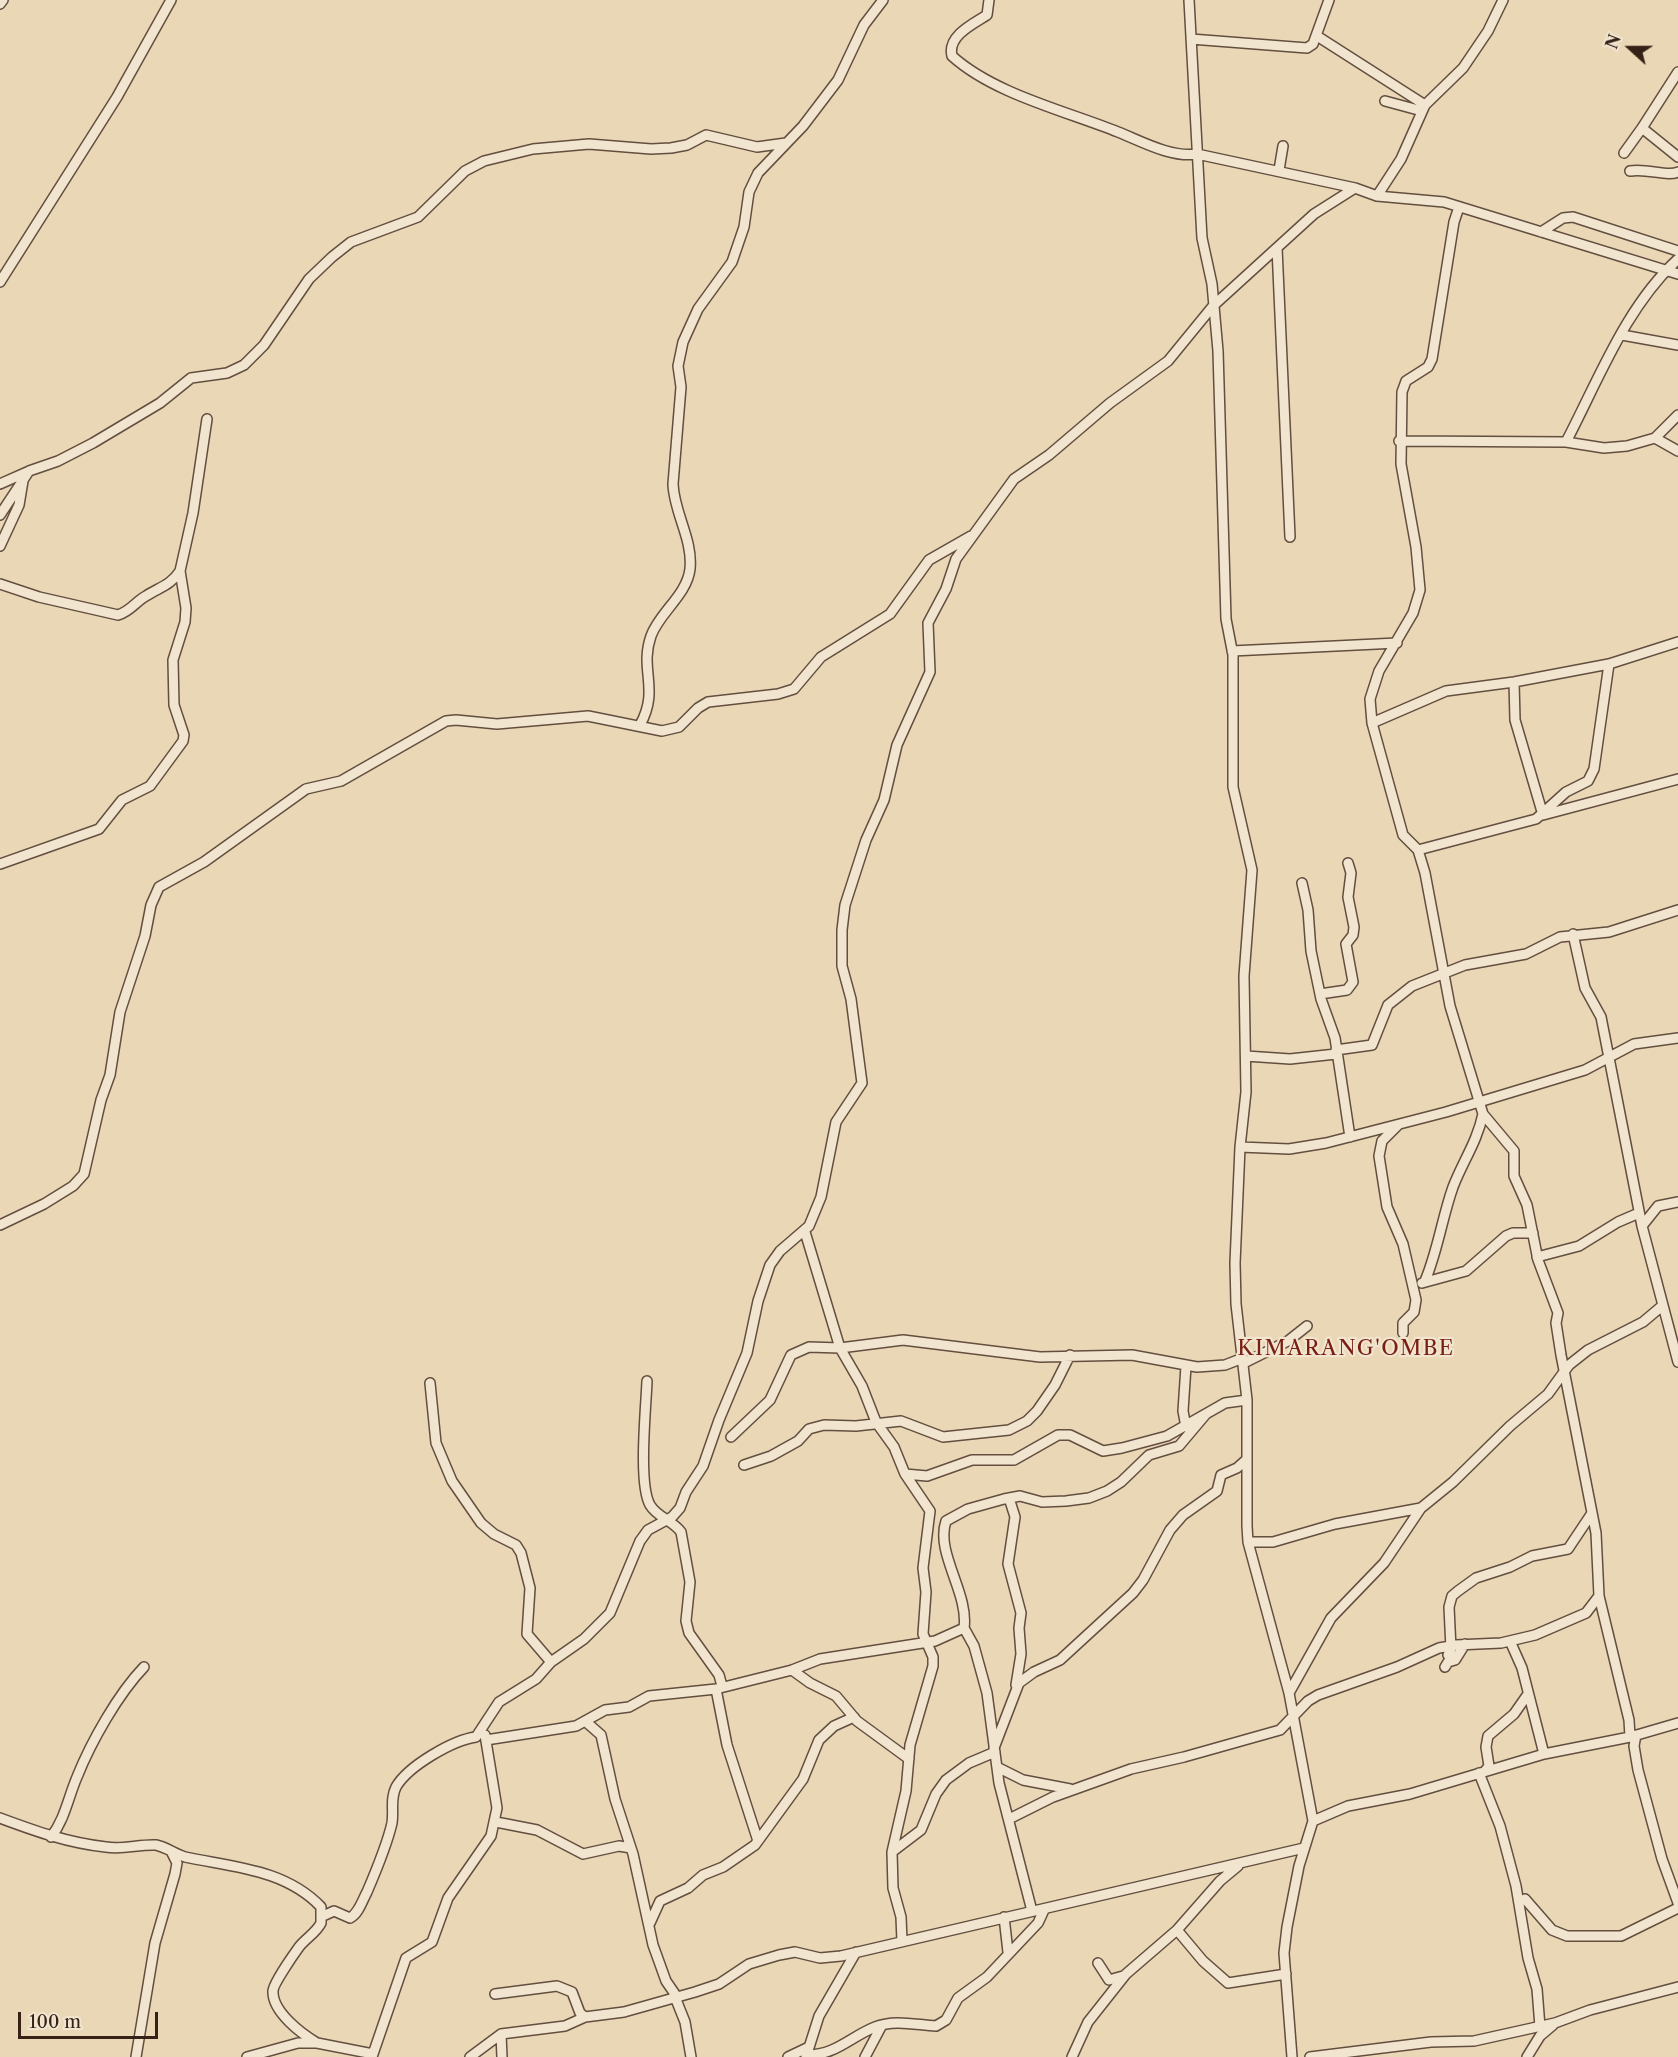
<!DOCTYPE html>
<html>
<head>
<meta charset="utf-8">
<style>
  body { margin:0 }
  #map { position:relative; width:1678px; height:2057px; overflow:hidden; background:#e9d7b6; font-family:"Libre Caslon Text",serif }
  canvas { display:block }
  .north { position:absolute; left:1600px; top:18px; width:60px; height:60px; -webkit-text-stroke:4px #f1e5d0; paint-order:stroke; rotate:291deg; font-size:16px; font-weight:700; line-height:24px; text-align:center; color:#362117 }
  .north::after { content:''; display:block; margin:auto; width:21px; height:27px; background:#362117; clip-path:polygon(50% 0,100% 100%,50% 72%,0 100%) }
  .scale { position:absolute; left:18px; top:2012px; width:140px; height:27px; box-sizing:border-box; border:3px solid #362117; border-top:0; padding-left:8px; font-size:18px; line-height:21px; white-space:nowrap; color:#362117; -webkit-text-stroke:4px #f1e5d0; paint-order:stroke }
</style>
</head>
<body>
<div id="map">
<canvas width="1678" height="2057"></canvas>
<div class="north">N</div>
<div class="scale">100 m</div>
</div>
<script>
const ctx = document.querySelector('canvas').getContext('2d');
ctx.lineJoin = 'round';
function strokePath(path, color, width, dash) { ctx.strokeStyle = color; ctx.lineWidth = width; ctx.lineCap = dash ? 'butt' : 'round'; ctx.setLineDash(dash || []); ctx.stroke(path); }
function drawText(font, color, halo, rows, align = 'center') {
  ctx.font = font + ' "Libre Caslon Text",serif'; ctx.lineWidth = 4.5; ctx.setLineDash([]); ctx.textBaseline = 'middle'; ctx.strokeStyle = halo; ctx.fillStyle = color; for (const [text, x, y, turn = 0] of rows) {
    ctx.save(); ctx.translate(x, y); ctx.rotate((+turn || 0) * Math.PI / 180); ctx.textAlign = isNaN(turn) ? turn : align; if (halo) ctx.strokeText(text, 0, 0); ctx.fillText(text, 0, 0); ctx.restore();
  }
}
const minor = new Path2D(`
  M989,0L987,15C973,24 947,36 952,56C994,94 1066,111 1118,132C1141,141 1171,158 1197,154
  M1189,0L1202,238L1212,284L1218,351L1226,619L1233,655V787L1252,870L1244,976L1246,1092L1240,1147L1235,1263L1236,1304L1247,1400V1526L1248,1542L1289,1693L1313,1821L1299,1866L1287,1927L1284,1953L1292,2057
  M0,4L3,0
  M1317,36L1425,105
  M1191,39L1307,48L1313,44L1329,0
  M1678,72L1642,128L1678,157
  M1385,101L1422,111
  M1624,153L1642,128
  M1197,154L1355,188L1377,196L1444,202L1678,274
  M1279,170L1283,146
  M1630,171C1647,168 1668,177 1678,172
  M1377,196L1401,159L1425,105L1463,68L1488,31L1503,0
  M1459,207L1454,222L1432,359L1428,367L1406,381L1402,392L1401,464L1416,547L1420,590L1413,613L1379,671L1370,699L1372,723L1403,835L1418,850L1425,873L1450,1006L1483,1114L1514,1151V1176L1527,1205L1538,1260L1558,1313L1556,1323L1561,1355L1596,1533L1599,1596L1629,1720L1630,1737
  M1541,232L1563,218L1573,217L1678,251
  M1277,248L1290,537
  M0,282L117,97L171,0
  M1622,335L1678,345
  M1655,438L1678,451
  M1399,441L1566,442L1604,448L1627,446L1655,438L1678,415
  M1566,442C1598,381 1626,306 1678,259
  M0,484L27,472
  M0,515L29,471L58,461L93,443L160,403L191,378L227,373L244,365L264,345L309,279L332,257L351,242L418,217L465,171L484,161L533,149L589,144L651,149L671,148L687,145L706,135L757,147L786,143
  M0,546L19,505L23,481
  M0,584L39,597L118,615C131,611 135,602 146,596C160,587 171,585 180,571
  M1232,651L1397,643
  M1514,682L1515,720L1543,815L1678,779
  M1372,723L1446,691L1514,682L1609,664L1678,642
  M640,725C660,689 639,670 651,636C659,613 687,595 690,569C693,539 674,513 673,484L681,387L678,366L683,342L698,309L732,262L744,227L749,192L758,173L803,126L838,80L864,25L883,0
  M1418,850L1536,819L1566,792L1588,781L1594,769L1609,664
  M0,864L99,829L122,800L150,786L183,741L184,735L174,705L173,660L185,622L186,608L180,571L193,513L207,419
  M1302,883L1308,910L1311,951L1321,999L1335,1038L1350,1137
  M1573,934L1585,988L1601,1017L1642,1226L1678,1362
  M1320,994L1347,990L1353,982L1346,944L1353,935L1354,927L1348,897L1351,873L1348,863
  M1336,1050L1372,1045L1388,1005L1412,986L1465,965L1526,954L1560,937L1609,932L1678,910
  M1246,1056L1290,1059L1336,1054
  M1398,1125L1382,1141L1379,1156L1387,1207L1403,1244L1416,1300L1414,1312L1403,1323V1333
  M1240,1147L1289,1149L1326,1143L1446,1112L1585,1070L1634,1044L1678,1038
  M0,1225L44,1204L73,1186L84,1174L101,1100L110,1075L120,1012L145,936L151,905L159,887L204,862L306,789L341,781L446,721L456,720L497,724L588,716L662,731L679,727L698,708L708,702L778,694L794,689L821,657L890,614L929,560L971,536
  M1642,1226L1658,1206L1678,1202
  M805,1232L840,1348L862,1386L876,1422L894,1447L905,1474L930,1511L923,1568L926,1592L923,1634L933,1657V1666L910,1745L906,1791L892,1852L893,1888L901,1917L902,1941
  M1537,1257L1579,1246L1618,1222L1639,1213
  M1425,1281C1438,1250 1442,1218 1453,1187C1463,1161 1477,1142 1483,1114
  M1422,1283L1466,1271L1506,1236L1513,1233H1533
  M1244,1363L1288,1341L1307,1326
  M1186,1366L1183,1411L1186,1427
  M647,1381C646,1408 638,1484 650,1505C657,1517 673,1521 681,1532L690,1582L686,1621L689,1633L719,1675L722,1686
  M430,1383L436,1443L452,1481L481,1523L494,1534L516,1545L521,1553L530,1588L527,1634L551,1662
  M731,1437L770,1400L791,1355L809,1347L840,1348L903,1340L1040,1357L1132,1355L1197,1367L1225,1365L1243,1358
  M744,1465L771,1456L798,1441L809,1429L824,1425L856,1426L901,1421L943,1437L1009,1430L1027,1421L1037,1411L1055,1385L1070,1355
  M905,1474L927,1476L972,1460H1014L1058,1435H1070L1103,1451L1122,1448L1167,1436L1225,1403L1247,1400
  M1009,1498L1015,1517L1008,1564L1021,1613L1019,1628L1021,1654L1016,1685
  M1248,1542H1273L1335,1524L1421,1508
  M964,1628L974,1646L987,1693L999,1783L1032,1911
  M1510,1641L1522,1668L1544,1754
  M1448,1655L1451,1649L1449,1607L1452,1596L1458,1591L1476,1578L1510,1567L1532,1556L1568,1549L1592,1513
  M1445,1667L1448,1662L1455,1660L1465,1644
  M792,1670L810,1683L836,1696L857,1721L909,1759
  M716,1689L727,1745L758,1841
  M1289,1693L1331,1618L1384,1563L1421,1508L1453,1482L1510,1426L1548,1394L1569,1365L1588,1350L1643,1322L1662,1306
  M585,1721L601,1735L615,1799L633,1854L653,1945L666,1981L677,1997
  M1636,1735L1634,1746L1638,1770L1662,1859L1678,1903
  M486,1740L576,1726L605,1710L629,1707L649,1696L716,1689L792,1670L820,1659L935,1641L964,1628C969,1593 935,1553 946,1521L968,1509L1004,1499L1020,1496L1042,1502L1066,1501L1089,1498L1107,1491L1121,1482L1149,1455L1179,1446L1206,1414
  M994,1748L1019,1683L1034,1672L1060,1660L1133,1593L1143,1580L1170,1530L1183,1515L1217,1491L1221,1475L1237,1468L1246,1460
  M997,1767L1023,1780L1070,1789
  M1485,1771L1489,1766L1486,1747L1488,1736L1514,1714L1528,1694
  M1479,1773L1500,1826L1516,1886L1528,1958L1537,1989L1540,2027
  M0,1818C35,1831 68,1843 106,1847C123,1850 139,1844 156,1845C166,1847 175,1854 185,1857C232,1867 285,1869 321,1907V1923C316,1933 306,1938 299,1947C294,1954 273,1984 273,1991C272,2012 302,2034 317,2043
  M1009,1819L1053,1797L1131,1769L1184,1757L1280,1730L1308,1701L1318,1695L1397,1667L1439,1648L1456,1645L1501,1643L1535,1635L1586,1613L1599,1596
  M1313,1821L1348,1806L1410,1794L1544,1754L1630,1737L1678,1723
  M496,1822L537,1830L583,1854L619,1846L631,1848
  M51,1837C65,1819 68,1798 77,1777C91,1742 118,1694 144,1667
  M892,1852L921,1830L936,1794L946,1780L969,1763L995,1752
  M1525,1899L1552,1930L1567,1936H1621L1678,1908
  M323,1916L334,1911L350,1918C359,1913 362,1901 367,1892C376,1871 387,1845 392,1823C394,1810 390,1799 396,1787C408,1766 453,1740 476,1737L499,1702L536,1679L551,1662L584,1639L610,1613L640,1541L648,1530L672,1517L680,1508L686,1492L703,1466L719,1420L747,1353L758,1301L770,1265L780,1251L809,1226L821,1197L836,1122L862,1083L851,999L842,966V930L845,905L866,840L884,800L897,745L930,672L928,623L946,589L956,559L1014,479L1049,455L1110,403L1168,361L1213,306L1314,214L1355,188
  M1004,1917L1008,1952
  M650,1923L660,1901L688,1888L703,1875L723,1867L755,1845L803,1779L819,1740L834,1726L854,1717
  M1177,1930L1203,1961L1228,1983L1286,1974
  M1098,1963L1109,1980L1123,1976
  M495,1994L557,1986L572,1992L580,2013L585,2017L624,2012L695,1992L719,1984L749,1964L779,1955L795,1952L820,1958L841,1956L1304,1848
  M675,1997L685,2022L691,2057
  M501,2034L502,2057
  M807,2055C836,2055 850,2037 875,2027C895,2019 916,2025 936,2026L946,2020L958,1998L987,1977L1038,1923L1044,1910
  M136,2057L155,1943L175,1874L177,1863L171,1851
  M247,2057L298,2043H317L373,2054
  M372,2057L406,1958L432,1942L448,1898L491,1836L497,1808L485,1735
  M470,2057L501,2034L565,2026L585,2017
  M788,2057L809,2047
  M806,2057L819,2016L856,1952
  M865,2057L882,2025
  M1072,2057L1088,2022L1126,1974L1177,1930L1220,1881L1238,1866
  M1310,2057L1431,2042L1474,2041L1555,2023L1590,2010L1678,1987
  M1527,2057L1540,2036L1553,2025`);
strokePath(minor, '#634e3f', 12);
strokePath(minor, '#f1e5d0', 9);
ctx.letterSpacing = '1.5px';
drawText('21px', '#7a1f14', '#f1e5d0', [
  ["KIMARANG'OMBE",1346,1349]
]);
ctx.letterSpacing = '0px';
</script>
</body>
</html>
